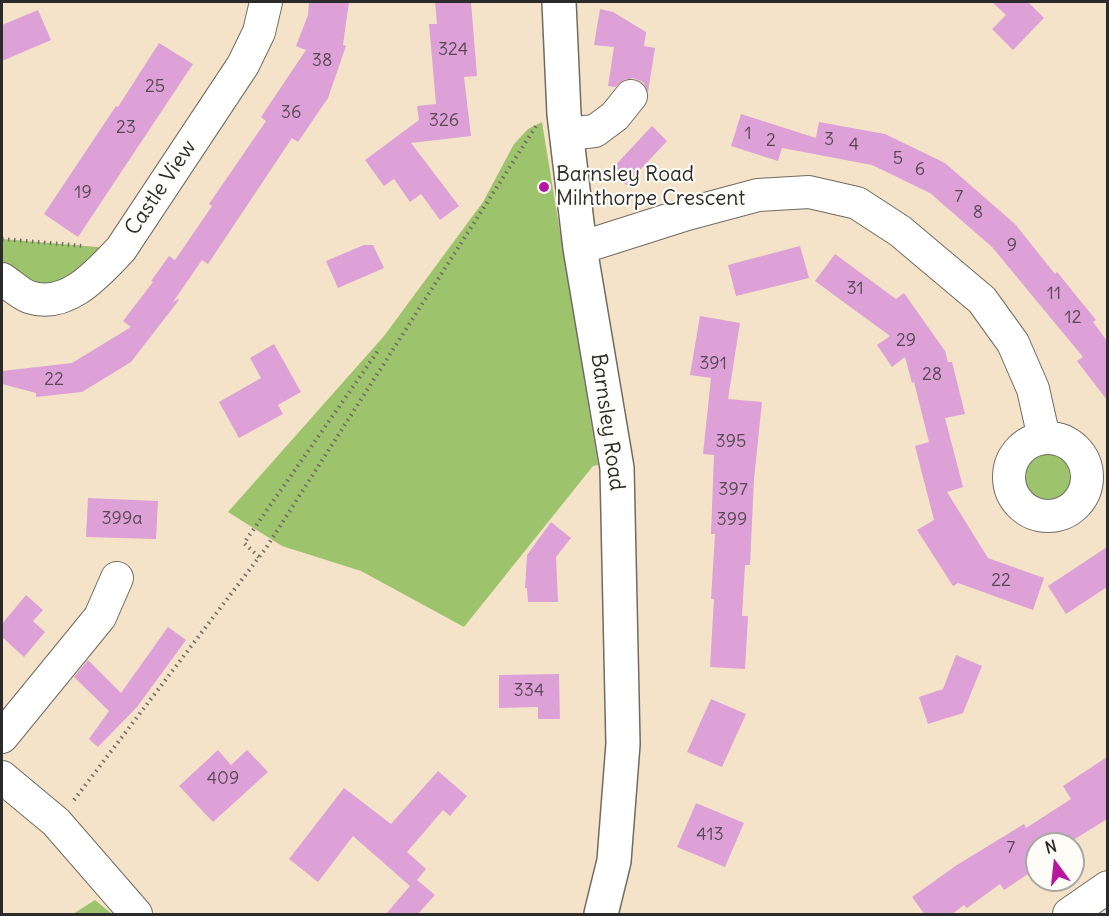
<!DOCTYPE html>
<html>
<head>
<meta charset="utf-8">
<style>
  body { margin:0 }
  #map { position:relative; width:1109px; height:916px; overflow:hidden; background:#f4e3c9; font-family:Delius,sans-serif }
  canvas { display:block }
  .frame { position:absolute; inset:0; border:3px solid #2b2b2b; pointer-events:none }
  .north { position:absolute; left:1025px; top:832px; width:60px; height:60px; box-sizing:border-box; background:#fdfcf7; border:2px solid #a9a8a5; border-radius:50%; rotate:345deg; font-size:16px; font-weight:700; line-height:24px; text-align:center; color:#2b2b2b }
  .north::after { content:''; display:block; margin:auto; width:21px; height:27px; background:#b5179e; clip-path:polygon(50% 0,100% 100%,50% 72%,0 100%) }
</style>
</head>
<body>
<div id="map">
<canvas width="1109" height="916"></canvas>
<div class="frame"></div>
<div class="north">N</div>
</div>
<script>
const ctx = document.querySelector('canvas').getContext('2d');
ctx.lineJoin = 'round';
function fill(path, color) { ctx.fillStyle = color; ctx.fill(path, 'evenodd'); }
function strokePath(path, color, width, dash) { ctx.strokeStyle = color; ctx.lineWidth = width; ctx.lineCap = dash ? 'butt' : 'round'; ctx.setLineDash(dash || []); ctx.stroke(path); }
function drawText(font, color, halo, rows, align = 'center') {
  ctx.font = font + ' Delius,sans-serif'; ctx.lineWidth = 4.5; ctx.setLineDash([]); ctx.textBaseline = 'middle'; ctx.strokeStyle = halo; ctx.fillStyle = color; for (const [text, x, y, turn = 0] of rows) {
    ctx.save(); ctx.translate(x, y); ctx.rotate((+turn || 0) * Math.PI / 180); ctx.textAlign = isNaN(turn) ? turn : align; if (halo) ctx.strokeText(text, 0, 0); ctx.fillText(text, 0, 0); ctx.restore();
  }
}
fill(new Path2D(`
  M542,122L598,465L593,466L464,627L361,571L282,546L228,512L384,336L483,202L514,144L528,129Z
  M2,239L121,249L78,289L2,279Z
  M1009 477a39 39 0 1 1 78 0a39 39 0 1 1-78 0Z
  M95,900L112,914H73Z`), '#9ec36d');
fill(new Path2D(`
  M309,2H349L343,45L346,46L328,98L298,142L292,138L208,264L202,260L173,302L178,299L179,300L131,362L82,392L36,397V393L2,384V371L72,363L131,327L123,321L153,282L151,281L169,256L175,260L212,206L209,204L266,121L261,117L306,50L296,46L308,15Z
  M435,2H471L477,76L464,77L471,136L411,143L459,206L440,220L421,194L410,202L394,179L384,186L365,160L419,120L417,106L436,104L429,24H437Z
  M992,2H1028L1044,18L1013,50L992,29L1006,15Z
  M600,9L613,12L646,32L644,46L655,48L648,92L643,82L633,78L624,80L615,87L608,86L614,47L594,45Z
  M38,10L51,40L2,61V25Z
  M159,43L193,64L78,237L44,214L116,106L118,107Z
  M741,114L816,138L819,122L885,134L945,163L1015,224L1055,274L1057,272L1096,320L1093,322L1107,341V400L1077,361L1083,357L992,247L930,193L872,165L782,148L778,161L731,146Z
  M652,126L667,141L626,185L610,171Z
  M364,245H373L384,268L338,288L326,261Z
  M800,246L809,278L736,296L728,265Z
  M835,254L896,299L904,293L945,351L948,362H952L965,414L945,418L963,487L947,492L988,558L1044,578L1033,610L958,583L953,586L917,530L934,520L915,446L929,442L914,382L912,383L905,357L892,367L877,345L890,336L815,281Z
  M700,316L740,323L728,399L762,402L754,479L750,565H745L742,616H748L745,669L710,667L714,599H711L715,534H711L714,455L703,454L711,378L690,375Z
  M274,344L301,392L278,405L283,414L239,438L219,402L261,378L250,358Z
  M88,498L158,501L156,539L86,537Z
  M551,522L571,538L556,557L558,602H528L527,588H525L527,555Z
  M1107,547V587L1066,614L1048,586Z
  M26,595L43,610L33,621L45,632L24,657L2,637V624Z
  M168,627L186,640L137,707L98,747L89,739L109,711L74,677L88,660L121,693Z
  M956,655L982,666L963,713L928,724L919,697L943,689Z
  M559,674L560,719H538V707L499,708V675Z
  M711,699L746,714L722,767L687,752Z
  M218,750L231,765L247,750L268,772L213,822L179,786Z
  M1107,757V819L1067,844H1037V868L1004,890L1000,884L967,908L964,905L951,915H925L912,897L957,865L1024,824L1026,828L1071,799L1063,786Z
  M438,771L467,796L450,816L443,810L407,852L426,869L417,880L435,895L417,915H385L410,886L353,836L318,882L289,859L344,788L391,824Z
  M696,803L744,823L725,867L677,847Z`), '#dda1d7');
const minor = new Path2D(`
  M567,134L595,131L615,116L631,96
  M580,248L687,214L758,195L809,192L857,203L900,231L982,300L1013,343L1033,389L1044,438
  M2,279C10,284 20,294 29,297C67,310 98,273 121,249L243,65L259,32L266,2
  M1009 477a39 39 0 1 1 78 0a39 39 0 1 1-78 0Z
  M2,737L100,617L117,578
  M2,777L56,822L136,914
  M1069,914L1108,887`);
const major = new Path2D(`
  M559,2L564,114L580,248L617,468L623,744L614,861L601,914`);
strokePath(minor, '#716b62', 34);
strokePath(major, '#716b62', 36);
strokePath(new Path2D(`
  M2,239L84,246
  M259,557L244,543L380,348
  M74,800L266,548L536,126`), '#716b62', 4, [1.5, 4.5]);
strokePath(minor, '#fff', 32);
strokePath(major, '#fff', 33);
for (const [x, y, r, color] of [
  [544,187,6,"#b5179e"]
]) { const dot = new Path2D(); dot.arc(x, y, r, 0, 2 * Math.PI); ctx.fillStyle = color; ctx.fill(dot); strokePath(dot, '#fdfcf7', 2); }
drawText('18px', '#584856', null, [
  ["324",453,50],
  ["38",322,61],
  ["25",155,87],
  ["36",291,113],
  ["326",444,121],
  ["23",126,128],
  ["1",748,134],
  ["3",829,140],
  ["2",771,141],
  ["4",854,145],
  ["5",898,159],
  ["6",920,170],
  ["19",83,193],
  ["7",959,197],
  ["8",978,213],
  ["9",1012,246],
  ["31",855,289],
  ["11",1054,294],
  ["12",1073,318],
  ["29",906,341],
  ["391",713,364],
  ["28",932,375],
  ["22",54,380],
  ["395",731,442],
  ["397",733,490],
  ["399a",122,519],
  ["399",732,520],
  ["22",1001,581],
  ["334",529,691],
  ["409",223,779],
  ["413",710,835],
  ["7",1011,848]
]);
drawText('21px', '#2b2b2b', '#fdfcf7', [
  ["Barnsley Road",556,175],
  ["Milnthorpe Crescent",556,199]
], 'left');
drawText('21px', '#2b2b2b', '#fdfcf7', [
  ["Castle View",161,188,-56],
  ["Barnsley Road",607,422,82]
]);
</script>
</body>
</html>
